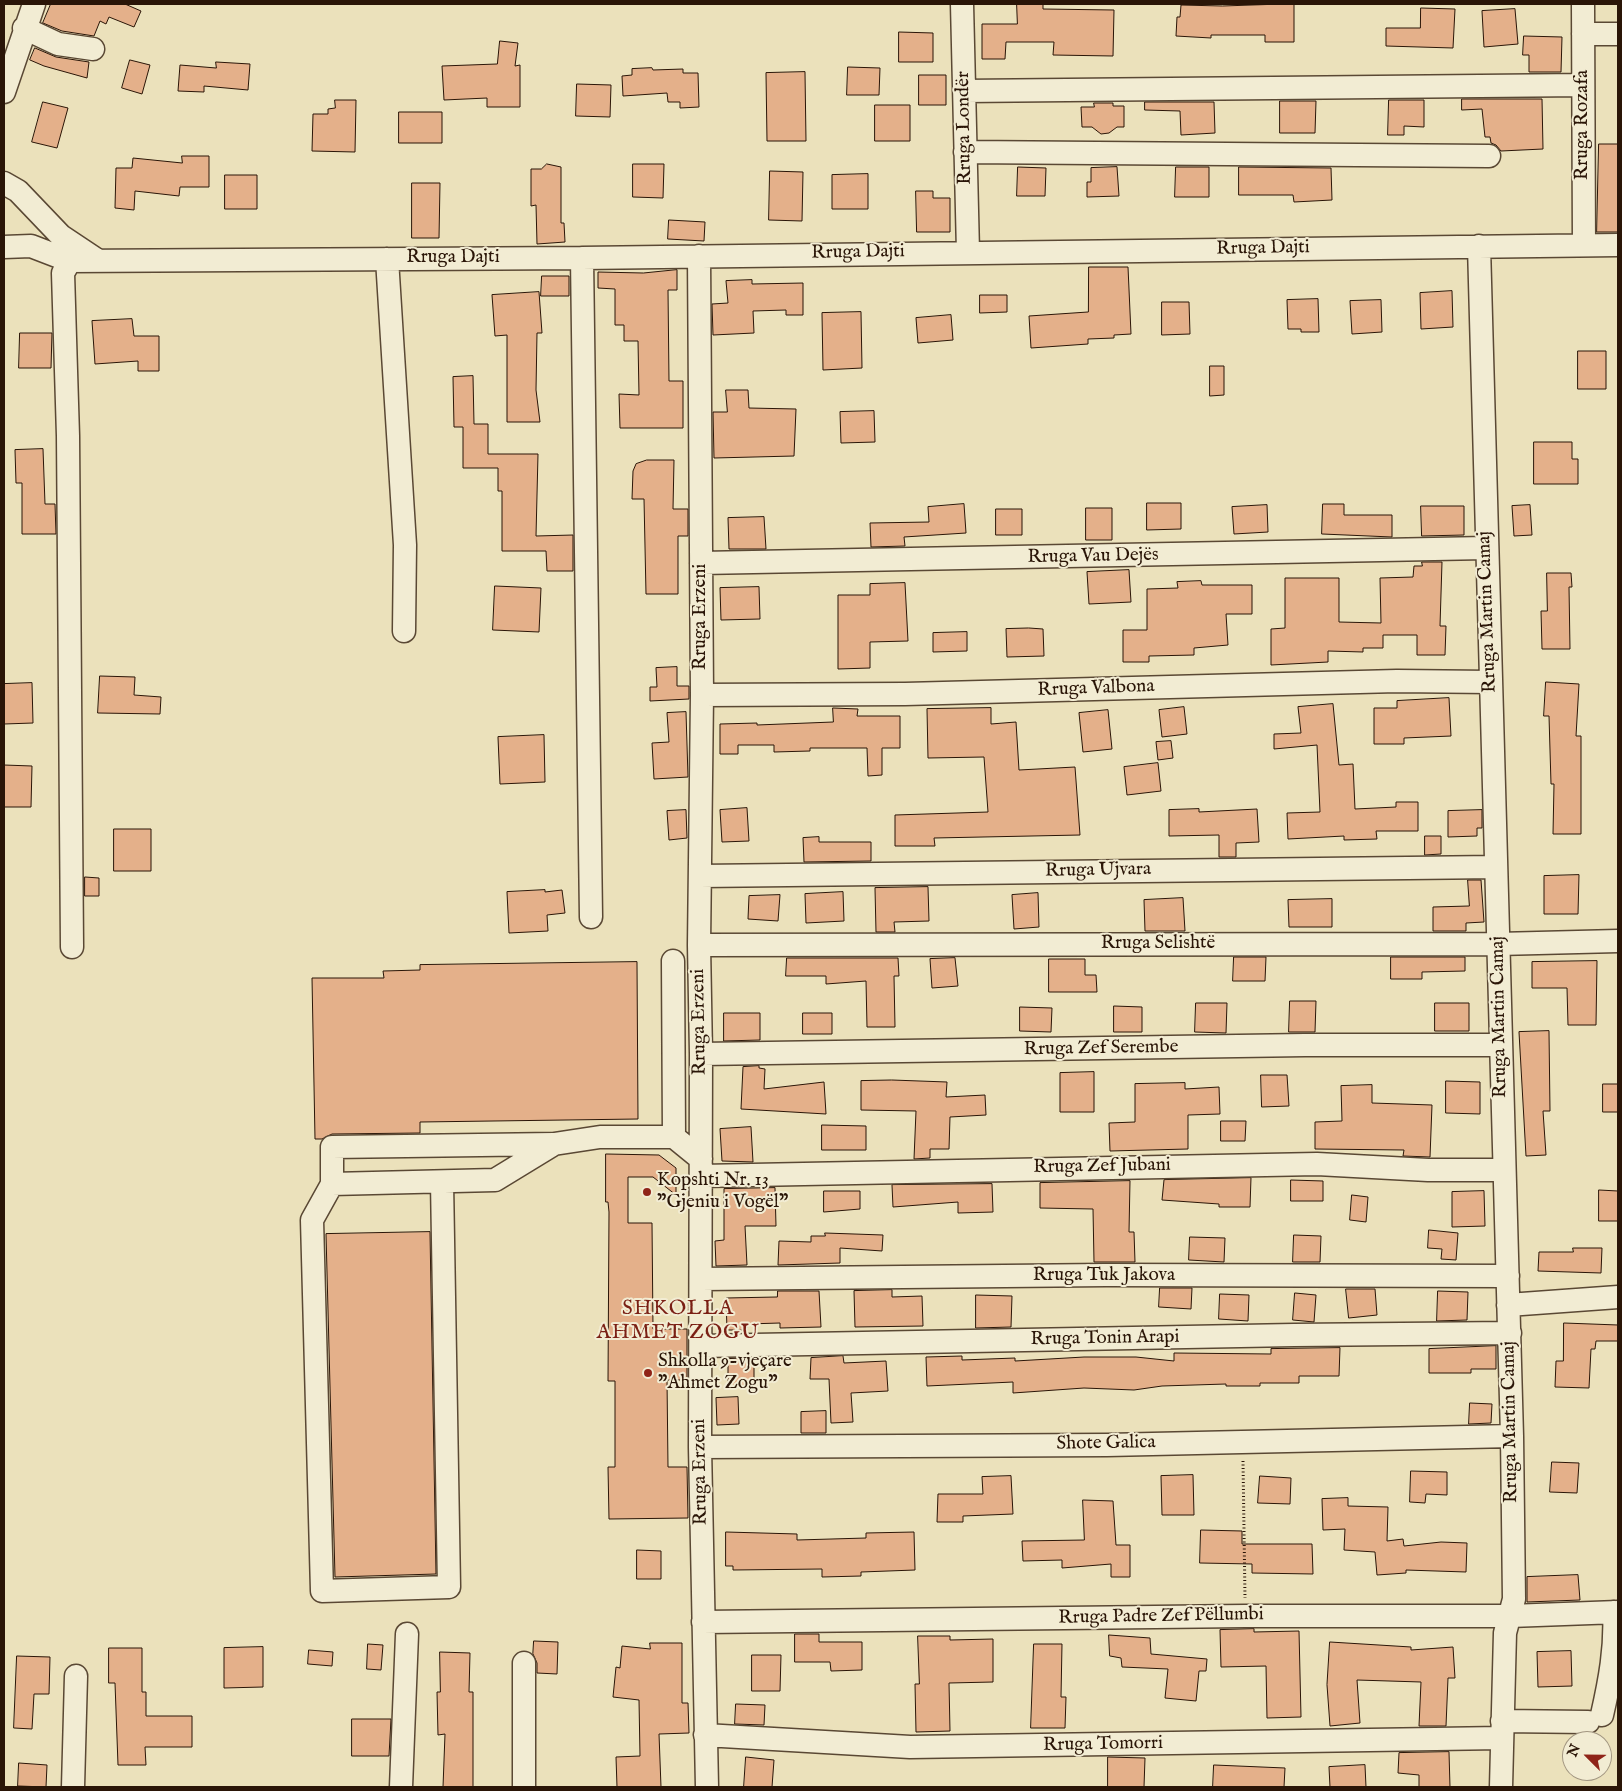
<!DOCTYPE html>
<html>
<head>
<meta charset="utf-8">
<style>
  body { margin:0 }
  #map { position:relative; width:1622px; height:1791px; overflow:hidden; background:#ebe1bb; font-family:"IM FELL English",serif }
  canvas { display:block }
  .frame { position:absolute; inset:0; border:5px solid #2a1507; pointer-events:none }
  .north { position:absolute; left:1562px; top:1731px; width:50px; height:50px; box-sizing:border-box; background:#f2ecd3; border:1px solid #a29681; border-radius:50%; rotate:293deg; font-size:14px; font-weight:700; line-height:20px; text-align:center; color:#2a1507 }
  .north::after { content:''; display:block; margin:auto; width:18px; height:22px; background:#8f2418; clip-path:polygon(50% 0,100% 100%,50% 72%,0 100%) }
</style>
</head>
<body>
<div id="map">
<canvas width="1622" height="1791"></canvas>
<div class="frame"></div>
<div class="north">N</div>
</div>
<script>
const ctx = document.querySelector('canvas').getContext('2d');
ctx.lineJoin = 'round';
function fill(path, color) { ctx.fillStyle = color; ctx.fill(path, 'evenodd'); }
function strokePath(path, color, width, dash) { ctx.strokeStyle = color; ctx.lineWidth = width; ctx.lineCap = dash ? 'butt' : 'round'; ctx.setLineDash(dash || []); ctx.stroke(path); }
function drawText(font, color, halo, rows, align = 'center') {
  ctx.font = font + ' "IM FELL English",serif'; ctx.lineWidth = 4; ctx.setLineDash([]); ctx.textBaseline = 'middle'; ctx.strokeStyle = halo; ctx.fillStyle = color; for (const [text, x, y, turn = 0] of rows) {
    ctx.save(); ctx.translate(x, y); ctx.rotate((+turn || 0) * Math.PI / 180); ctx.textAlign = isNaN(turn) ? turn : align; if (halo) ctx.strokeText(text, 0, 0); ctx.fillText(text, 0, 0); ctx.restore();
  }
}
const building = new Path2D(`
  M51,4H125L141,11L134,27L109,17L106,24L100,21L94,36L62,31L43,23Z
  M1017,4H1043V9L1114,10L1113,56L1053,55L1054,42H1006L1005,59H982V24H1017Z
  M1294,4V42H1265V35H1211V38L1176,36L1177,17H1180L1181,5L1222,6Z
  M1421,8L1455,9L1453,48L1386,46V28H1420Z
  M1515,9L1518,44L1484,47L1482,11Z
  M899,32L933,33V62H899Z
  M1524,36L1562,37L1561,72H1529V55H1523Z
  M500,41L518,43L515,66L520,65V107H487V98L444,100L442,66L497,64Z
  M35,48L56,57L89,62L87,78L44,66L30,60Z
  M130,60L150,65L142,94L122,88Z
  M216,62L250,64L248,90L204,86V92L178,91L180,65L216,68Z
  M848,67L880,68L879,95H847Z
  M652,68L653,70L683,69V73H698L699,107L680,108V102H668L667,93L623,96L622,76L632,75V69Z
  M805,72L806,141H767L766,73Z
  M919,75H946V105H919Z
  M577,84L611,85L610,117L576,116Z
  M1462,99H1542L1543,149L1501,151L1496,145L1491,143L1490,137H1485L1482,109L1462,110Z
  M335,100H356L355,152L312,151L313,114H328V109L335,108Z
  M1389,100H1424V127L1404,126V135H1388Z
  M1280,101H1316L1315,133H1280Z
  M43,102L68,108L57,148L32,142Z
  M1145,102H1214L1215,133L1181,135L1180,111L1145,110Z
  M1094,103H1113V106H1124V127H1117L1109,133L1101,134L1092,127H1082L1081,107H1094Z
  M875,105H910V141H875Z
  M399,112H442V143H399Z
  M1599,144H1618V232H1597Z
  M182,156H209V187H180L179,196L135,191L134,210L115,208L116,168H132L133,158L182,163Z
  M547,164L561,167V223H564L565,242L537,244L536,205L531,206V169H541Z
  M633,164H664L663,198L633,197Z
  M1018,167L1046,168L1045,196H1017Z
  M1117,167L1119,196L1087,197V182H1091V168Z
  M1176,167H1209V197H1175Z
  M1239,167L1331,168L1332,200L1294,202L1293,195H1239Z
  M770,171L803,172L802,221L769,220Z
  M868,174V209H832V175Z
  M225,175H257V209H225Z
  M412,183H440L439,238H412Z
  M916,191H933V198H950V232H917Z
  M669,220L705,222L704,241L668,239Z
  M1089,267H1128L1131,334L1114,335V338L1088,339V344L1031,348L1029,316L1088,312Z
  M677,270V290H668L669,381H683V428H620L619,394L639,395L638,341H624V325H615V289L598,288V272L643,273Z
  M542,276H569V296H541Z
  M752,280V284L803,283V315H786V310L753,311L754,333L713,335L712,304L728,303L726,281Z
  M1452,291L1453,327L1421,329L1420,293Z
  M539,292L542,333H537L536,390L540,422H507V335L495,336L492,295Z
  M980,295H1007V312L980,313Z
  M1318,299L1319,332H1301V329H1288L1287,300Z
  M1381,300L1382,332L1352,334L1350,301Z
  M1162,302H1189L1190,334L1162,335Z
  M861,312L862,368L823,370L822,313Z
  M951,315L953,340L918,343L916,318Z
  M132,319L134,336H159V371H138V361L95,364L92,321Z
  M20,333H52L51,368H19Z
  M1578,351H1606V389H1578Z
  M1210,366H1224V395L1210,396Z
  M473,376L474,424H488V454H538L536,536L573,535V571H547L546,551H502V491H498V468H463V427H454L453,377Z
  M726,390H748L749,408L796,409L794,456L714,458L713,412H727Z
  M874,411L875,442L841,443L840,412Z
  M1534,442H1572V459H1578V484H1534Z
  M43,449L45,504H55L56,534H22V483H16L15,450Z
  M647,460H674L673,509H688V536H678V594H646L644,499H632L633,471L636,464Z
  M1147,503H1181V529L1147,530Z
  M964,504L966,533L904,537L905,546L871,547L870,523L929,522L928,507Z
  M1323,504H1344V515H1392V537L1322,534Z
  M1267,505L1268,532L1234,534L1232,507Z
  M1530,505L1532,535L1514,536L1512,506Z
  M1421,506H1464V535L1422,536Z
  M1086,508H1112V540H1086Z
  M996,509H1022V535H996Z
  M764,517L766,549H729L728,518Z
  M1422,562H1442L1440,626H1446L1445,655H1417V635H1383V648H1363V652L1328,651V662L1271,665V629L1285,628V578H1339V622L1381,623L1380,578L1413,577L1414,566H1422Z
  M1129,570L1131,602L1089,604L1087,572Z
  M1547,573H1571L1572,587H1569L1570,649H1542L1541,611H1547Z
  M1201,581L1202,585H1252V614H1226L1228,645L1194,648V655L1149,656V662H1123V630H1147V589L1178,588L1177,582Z
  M905,583L908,641L870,642V668L838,669V595H870V584Z
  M495,586L541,588L539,632L493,630Z
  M759,587L760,619L721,620L720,588Z
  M1029,628L1043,629L1044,656L1007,657L1006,629Z
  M967,632V651L933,652V633Z
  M677,667V686H689V699L650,701V687H657L656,668Z
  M100,676L135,677L134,695L161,697L160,714L98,713Z
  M1546,682L1579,684L1576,736H1581V834H1553L1554,784H1551L1549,716H1544Z
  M32,683L33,723L4,724V684Z
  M1449,698L1451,736L1404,738V744H1374V708H1397V701Z
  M1333,704L1339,765L1353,764L1355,809L1396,807V802H1418V831H1376L1377,839L1344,840V836L1288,839L1287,813L1320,812L1317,745L1274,749V734L1301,733L1298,707Z
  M1184,707L1187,734L1162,737L1159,710Z
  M833,708L858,709L857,716H900V748H882V775L868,776L867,748H810V751L774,752V745H738V754H720V724L757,723V725L833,722Z
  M991,708V724L1016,722L1019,770L1075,767L1080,835L934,838L935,846H895V815L988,812L984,757L928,758L927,709Z
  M1108,710L1112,749L1083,752L1079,713Z
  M686,712L688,777L654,779L652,743L669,742L667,713Z
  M544,735L545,782L500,784L498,737Z
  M1171,741L1173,758L1158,760L1156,742Z
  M1158,763L1161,791L1127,795L1124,767Z
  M4,765L32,766L31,807H4Z
  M747,808L749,841L722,842L720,810Z
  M1199,809V812L1257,809L1259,842L1236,843V857H1219V835L1169,836V810Z
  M686,810L687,838L669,840L667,811Z
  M1482,810V828H1477V836L1448,837V811Z
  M114,829H151V871H114Z
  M1425,836H1441V854L1425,855Z
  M819,837V842H871V861L804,862L803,838Z
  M1579,875L1578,914H1544V876Z
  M85,877L99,878V896H85Z
  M1468,880H1481L1484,922L1466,923V931H1433V907L1469,906Z
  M928,887L929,921L894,922L895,932H876L875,888Z
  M545,890V892L562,890L565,913L547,915L548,931L509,933L507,892Z
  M843,892L844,921L806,923L805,894Z
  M1038,893L1039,927L1014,929L1012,895Z
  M780,895L778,921L748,919L749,896Z
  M1183,898L1185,931H1145L1144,900Z
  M1332,899V927H1289L1288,900Z
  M1234,957H1266L1265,981H1233Z
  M1391,957H1465V971L1422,972V979H1391Z
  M787,958H898L899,976H894L895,1027H867L866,981L826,984V976H786Z
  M955,958L958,986L932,988L930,959Z
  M1049,959H1085V975H1096L1097,992H1049Z
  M1597,961L1596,1025H1568L1567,988H1532V962Z
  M637,962L638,1119L420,1122V1133L332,1134L322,1139H315L312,978H384L383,971L420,970V965Z
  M1290,1001H1316L1315,1032H1289Z
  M1196,1003H1227L1226,1033L1195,1032Z
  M1435,1003H1469V1031H1435Z
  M1114,1006L1142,1007V1032H1114Z
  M1020,1007L1052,1008L1051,1032L1020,1031Z
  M724,1013H760V1040L724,1041Z
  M803,1013H832V1034H803Z
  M1549,1031L1550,1111H1543L1546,1155L1526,1156L1519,1032Z
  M759,1066V1068L765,1069L764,1089L824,1082L826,1114L741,1109L743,1067Z
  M1094,1072V1112H1060V1073Z
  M1261,1075H1287L1289,1106L1262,1107Z
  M892,1080L947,1082L946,1097L985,1095L986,1115L950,1117L949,1149H930V1158L914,1159L916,1111L861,1110V1081Z
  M1446,1081L1480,1082V1114L1446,1113Z
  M1185,1083V1089L1219,1087L1220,1114L1188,1115V1149L1110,1151L1109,1123L1135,1122V1084Z
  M1603,1084H1618V1112H1603Z
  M1372,1085V1103L1432,1105L1430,1157L1403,1156L1404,1150L1315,1149V1122L1342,1121L1341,1086Z
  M1221,1121H1246L1245,1141H1221Z
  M822,1125L866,1126V1150H822Z
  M751,1127L753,1162L722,1161L720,1129Z
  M606,1154L659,1155L676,1168V1195L653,1177H628V1223H652L653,1329H687V1380H667L668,1467H687L688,1518L609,1519L608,1467H615V1381H608L609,1212L608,1202H606Z
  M1251,1178L1250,1207H1219V1204L1162,1200L1164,1180Z
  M1291,1180L1323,1181V1201H1291Z
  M1130,1181L1129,1232H1134L1135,1262H1094L1093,1209L1040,1208V1183Z
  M992,1184L993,1212L958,1213V1202L893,1207L892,1185Z
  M775,1188L776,1226H745L747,1265L716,1266L715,1241L724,1240V1189Z
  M1599,1190L1618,1191V1221H1599Z
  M824,1191H860V1209L824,1212Z
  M1484,1191L1485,1226L1452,1227V1192Z
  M1352,1195L1368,1197L1366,1222L1350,1220Z
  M1429,1230L1458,1233L1456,1260L1441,1259L1442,1249L1428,1248Z
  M430,1232L436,1574L335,1577L326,1234Z
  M825,1233L883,1235L882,1251L840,1248V1263L778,1265L779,1241L811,1242V1236H825Z
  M1294,1235L1321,1236L1320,1262H1293Z
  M1190,1237L1225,1238L1224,1262L1189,1260Z
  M1573,1248H1602L1601,1273L1538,1271L1539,1252H1573Z
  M1160,1288H1192L1191,1309L1159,1307Z
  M1346,1289H1375L1377,1315L1349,1318Z
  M892,1290V1297L922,1296L923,1326L855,1327L854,1291Z
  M778,1291H819L821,1327L780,1328V1323L747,1324V1330H727L726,1298L777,1297Z
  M1438,1291L1468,1292L1467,1320L1437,1321Z
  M1295,1293L1316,1295L1314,1322L1293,1320Z
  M1220,1294L1249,1295L1248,1321L1219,1319Z
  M976,1295L1012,1296L1011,1327L976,1328Z
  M1564,1323L1618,1325V1341H1596L1595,1349H1591L1589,1388L1555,1387L1556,1361H1563Z
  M1496,1346V1369H1471V1373H1429V1349Z
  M1340,1348L1339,1376H1299V1383H1260V1386H1226V1384L1162,1386L1134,1390L1084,1388L1013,1393V1382L927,1386L926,1357L962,1356V1360L1015,1358V1361L1084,1357H1136L1174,1361V1353L1271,1354V1349Z
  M843,1356L844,1363L886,1361L888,1391L851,1393L853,1422L831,1423L829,1379H810L811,1358Z
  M754,1358V1387H728V1359Z
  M738,1397L739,1424L717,1425L716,1398Z
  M1470,1403L1492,1404L1491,1423L1469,1424Z
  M826,1411V1433H801V1412Z
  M1552,1462L1579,1463L1577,1493L1550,1492Z
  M1411,1471L1447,1472V1495L1426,1494L1425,1503L1410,1502Z
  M1193,1475L1194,1515H1162L1161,1476Z
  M1011,1476L1013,1514L963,1516V1522H937L938,1494H983L982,1477Z
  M1260,1476L1291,1478L1290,1504L1258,1503Z
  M1348,1498V1506L1388,1507L1387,1541L1403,1539L1404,1546L1441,1542L1467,1543L1466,1572L1406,1570V1573L1377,1575L1375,1552L1344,1550L1345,1529L1323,1530L1322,1499Z
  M1083,1500L1113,1501L1116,1545H1130V1577H1111V1564L1062,1568V1560L1023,1561L1022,1541L1084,1540Z
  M1201,1530L1242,1531V1544H1312L1313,1574L1252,1573V1564L1200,1563Z
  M726,1532L797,1534V1540L866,1538V1533L914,1532L915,1570L861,1572V1576L822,1577V1569L733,1570V1566H726Z
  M637,1550L661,1551V1579H637Z
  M1578,1575L1580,1600L1527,1602V1577Z
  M1254,1629V1632L1299,1631L1301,1717L1267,1718L1266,1666L1221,1667L1220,1630Z
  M795,1634H819V1642H862V1670L831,1671L830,1662H795Z
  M1109,1635L1150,1638L1151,1654L1207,1659L1206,1671H1199L1196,1701L1165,1698L1168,1669L1122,1667L1121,1658L1110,1656Z
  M918,1636H950V1640L993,1639V1682L949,1683L950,1731L916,1732L915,1684H919Z
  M534,1641L558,1642L557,1674L537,1673V1663L533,1654Z
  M1330,1642L1411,1647V1650L1453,1647L1455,1678H1448L1446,1726H1419L1421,1682L1357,1680L1360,1723L1330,1726L1327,1685Z
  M650,1643H682V1703H688L689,1733L659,1734L661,1787H617L616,1757L640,1756L639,1700L613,1697L616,1667L620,1668L622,1646L650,1649Z
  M368,1644L383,1645L381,1670L367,1669Z
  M1034,1644H1062L1061,1697H1066L1065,1728H1031Z
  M263,1647V1687L224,1688V1648Z
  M109,1648H142V1692H146V1716H192V1747H145L146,1765H118L115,1683H109Z
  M309,1650L333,1652L332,1666L308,1664Z
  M1571,1651L1572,1686L1538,1687L1537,1652Z
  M440,1652L470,1653L469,1692H473V1787H443L445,1734L438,1735L437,1692H440Z
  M752,1655H781L780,1691H752Z
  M17,1656L50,1657L49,1694H34L32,1729L14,1728Z
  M736,1704L765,1705L764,1725L735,1724Z
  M352,1719H391L389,1756H352Z
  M1449,1752L1450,1787H1419V1775L1398,1773L1399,1753Z
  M746,1757L774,1760L772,1787H744Z
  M1108,1757L1145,1758L1144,1787H1108Z
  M19,1763L47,1765L46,1787L18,1786Z
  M1214,1765L1285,1768L1284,1787H1213Z
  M1365,1765L1366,1787H1330L1329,1767Z`);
fill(building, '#e4b08a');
strokePath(building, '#2a1507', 1);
const minor = new Path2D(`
  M962,4L968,252
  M1583,4L1584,245
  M24,28L58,44L93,49
  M1583,34H1618
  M964,91L1583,85
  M4,92L34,4
  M965,152L1489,156
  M4,183L18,191L61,236L97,260
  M1479,246L1512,1436L1514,1599L1505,1633L1501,1787
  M4,247L31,246L70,261L582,258L1618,245
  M699,256L702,695L699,945L701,1054L700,1447L707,1787
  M582,258L591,917
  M387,259L405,545L404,631
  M70,261L63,273L68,436L72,947
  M701,563L1486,548
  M702,695L905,694L1397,681L1491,682
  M700,876L1496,867
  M699,945L1498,944L1618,941
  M673,961L674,1137
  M701,1054L1305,1045H1500
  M554,1144L495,1180L332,1184V1147L554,1144L600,1137H674L701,1159
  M701,1176L1317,1164L1428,1170H1504
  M332,1184L312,1220L322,1591L449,1587L442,1182
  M701,1279L1106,1275L1508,1276
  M1508,1305L1618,1297
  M701,1346L1294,1335L1510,1333
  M700,1447L1107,1445L1512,1436
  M703,1622L1245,1616H1510L1618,1612
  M524,1663V1787
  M1602,1715C1610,1680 1616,1647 1614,1612
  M1502,1721L1588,1722
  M705,1735L910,1747L1501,1738
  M73,1787L76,1676
  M401,1787L407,1634`);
strokePath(minor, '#5a4834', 25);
strokePath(new Path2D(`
  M1243,1461L1245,1598`), '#2a1507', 3, [1, 2.5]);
strokePath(minor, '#f2ecd3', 22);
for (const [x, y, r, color] of [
  [647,1192,5,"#8f2418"],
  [648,1373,5,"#8f2418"]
]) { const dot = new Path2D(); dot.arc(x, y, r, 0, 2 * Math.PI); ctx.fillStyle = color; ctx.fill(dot); strokePath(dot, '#f2ecd3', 2); }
drawText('19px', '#2a1507', '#f2ecd3', [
  ["Rruga Rozafa",1583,125,-90],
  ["Rruga Londër",965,128,-91],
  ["Rruga Dajti",1263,249,-1],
  ["Rruga Dajti",858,253,-1],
  ["Rruga Dajti",453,258],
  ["Rruga Vau Dejës",1093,557,-1],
  ["Rruga Martin Camaj",1488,612,-92],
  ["Rruga Erzeni",701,617,-90],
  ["Rruga Valbona",1096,689,-2],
  ["Rruga Ujvara",1098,871,-1],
  ["Rruga Selishtë",1158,944],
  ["Rruga Martin Camaj",1500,1017,-91],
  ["Rruga Erzeni",700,1022,-91],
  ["Rruga Zef Serembe",1101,1049,-1],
  ["Rruga Zef Jubani",1102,1167,-1],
  ["Rruga Tuk Jakova",1104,1276],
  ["Rruga Tonin Arapi",1105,1339,-1],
  ["Rruga Martin Camaj",1511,1422,-91],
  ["Shote Galica",1106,1444,-1],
  ["Rruga Erzeni",701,1472,-91],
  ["Rruga Padre Zef Pëllumbi",1161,1617,-1],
  ["Rruga Tomorri",1103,1745,-1]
]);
drawText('19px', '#2a1507', '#f2ecd3', [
  ["Kopshti Nr. 13",657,1181],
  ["\"Gjeniu i Vogël\"",657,1203],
  ["Shkolla 9-vjeçare",658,1362],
  ["\"Ahmet Zogu\"",658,1384]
], 'left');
ctx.letterSpacing = '1px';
drawText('21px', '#7a1f14', '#f2ecd3', [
  ["SHKOLLA",678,1310],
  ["AHMET ZOGU",678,1334]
]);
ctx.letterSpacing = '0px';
</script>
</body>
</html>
